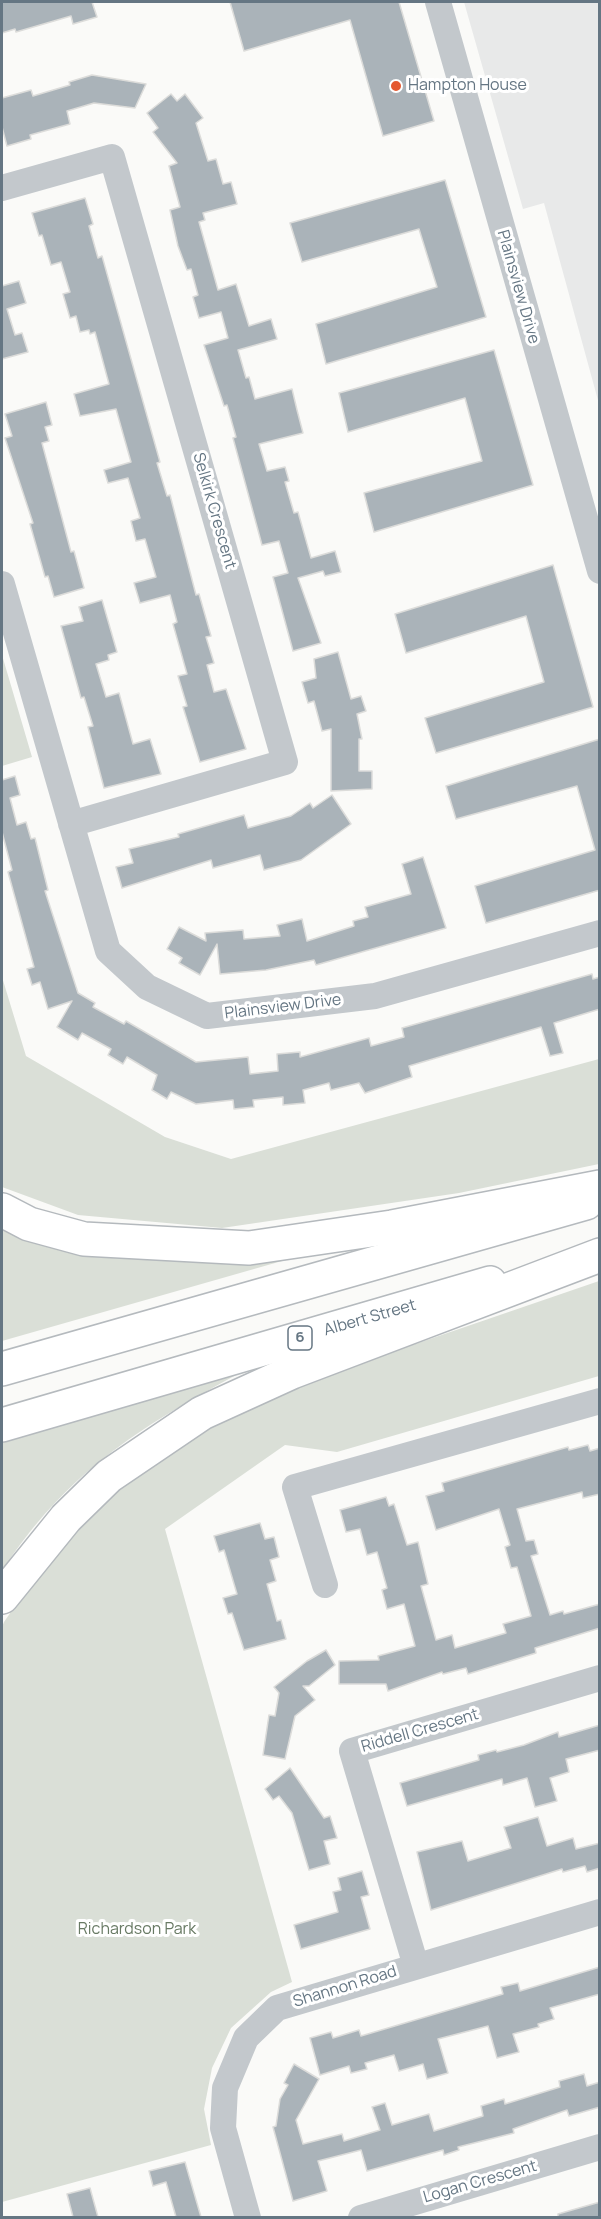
<!DOCTYPE html>
<html>
<head>
<meta charset="utf-8">
<style>
  body { margin:0 }
  #map { position:relative; width:601px; height:2219px; overflow:hidden; background:#fafaf8; font-family:Manrope,sans-serif }
  canvas { display:block }
  .frame { position:absolute; inset:0; border:3px solid #657683; pointer-events:none }
</style>
</head>
<body>
<div id="map">
<canvas width="601" height="2219"></canvas>
<div class="frame"></div>
</div>
<script>
const ctx = document.querySelector('canvas').getContext('2d');
ctx.lineJoin = 'round';
function fill(path, color) { ctx.fillStyle = color; ctx.fill(path, 'evenodd'); }
function strokePath(path, color, width, dash) { ctx.strokeStyle = color; ctx.lineWidth = width; ctx.lineCap = dash ? 'butt' : 'round'; ctx.setLineDash(dash || []); ctx.stroke(path); }
function drawText(font, color, halo, rows, align = 'center') {
  ctx.font = font + ' Manrope,sans-serif'; ctx.lineWidth = 6; ctx.setLineDash([]); ctx.textBaseline = 'middle'; ctx.strokeStyle = halo; ctx.fillStyle = color; for (const [text, x, y, turn = 0] of rows) {
    ctx.save(); ctx.translate(x, y); ctx.rotate((+turn || 0) * Math.PI / 180); ctx.textAlign = isNaN(turn) ? turn : align; if (halo) ctx.strokeText(text, 0, 0); ctx.fillText(text, 0, 0); ctx.restore();
  }
}
fill(new Path2D(`
  M464,2H599V404L544,203L523,209Z`), '#e8e9e9');
fill(new Path2D(`
  M2,655L32,757L2,766Z
  M2,977L26,1056L165,1137L231,1159L599,1059V1164L459,1193L222,1228L78,1215L2,1187Z
  M2,1229L18,1236L310,1253L2,1341Z
  M599,1281V1376L337,1452L285,1445L165,1529L292,1982L271,1992L231,2028L212,2068L204,2109L211,2145L2,2202V1627L4,1622L61,1539L146,1465L255,1399Z
  M238,1374C138,1428 65,1474 2,1571V1441Z`), '#dadfd7');
const building = new Path2D(`
  M2,2H92L97,17L73,24L71,16L16,32L15,29L2,33Z
  M230,2H399L434,121L383,136L350,20L244,51Z
  M92,75L146,84L135,108L94,103L67,111L70,124L30,135L31,139L7,146L2,127V98L31,90L33,96L70,85L69,82Z
  M171,94L177,101L185,94L203,118L196,123L208,161L216,159L223,184L231,182L237,204L203,213L205,220L199,222L218,290L236,284L249,326L271,319L277,339L238,350L246,378L249,377L255,399L292,389L297,410L303,433L259,444L267,471L285,467L289,481L285,482L294,513L298,512L311,558L335,551L341,572L325,576L323,571L298,578L321,643L293,651L273,577L288,573L279,541L262,545L233,438L236,437L227,405L224,406L204,345L228,338L221,312L199,318L193,297L198,295L191,269L187,270L178,246L170,210L180,207L169,166L177,163L153,132L158,128L147,113Z
  M445,180L486,317L326,364L316,324L437,287L419,229L302,262L290,223Z
  M85,198L93,224L89,226L98,258L102,256L160,462L157,463L167,496L170,495L196,595L199,594L211,636L206,637L214,663L207,665L214,692L226,689L246,749L200,762L183,707L187,706L178,676L187,674L173,624L177,622L170,595L140,603L134,583L156,577L145,539L136,541L131,521L140,518L128,478L108,483L104,470L131,462L116,409L80,416L74,394L109,384L95,332L90,334L89,330L80,332L76,316L70,318L63,294L70,292L61,262L51,265L42,235L39,236L32,213Z
  M19,281L26,303L7,309L15,335L22,333L28,352L2,359V286Z
  M494,350L533,485L374,532L364,493L482,461L465,398L348,432L339,393Z
  M46,402L52,425L45,427L49,441L42,443L71,552L74,551L84,588L54,597L48,576L45,577L30,524L33,523L5,438L12,436L5,414Z
  M553,565L593,707L436,753L425,718L544,682L526,616L406,653L395,614Z
  M102,600L117,652L108,655L109,660L96,664L106,697L119,693L133,744L150,739L161,774L104,788L88,727L93,726L84,697L81,698L61,626L83,621L79,607Z
  M338,652L351,699L361,696L366,711L357,714L362,739H359V771H372V789L331,791V729L322,731L314,701L308,703L302,682L316,678L314,659Z
  M600,739V890L486,923L475,886L595,850L577,786L456,819L446,786Z
  M15,776L20,795L10,798L17,825L26,822L31,839L35,838L48,890L45,891L78,993L95,1003L93,1007L124,1024L126,1021L196,1062L248,1057L250,1074L278,1071L277,1054L300,1052V1057L369,1038L371,1046L404,1037L402,1028L592,974L593,979L600,977V1009L554,1023L563,1053L550,1056L541,1027L409,1066L412,1077L365,1093L359,1083L331,1090L329,1083L303,1090L305,1103L283,1105V1097L253,1100L254,1107L234,1109L233,1100L196,1104L171,1092L167,1099L152,1090L157,1075L127,1057L123,1064L108,1055L111,1049L82,1033L78,1040L57,1027L72,1001L48,1009L40,982L32,985L27,969L34,967L8,872L12,870L2,832V780Z
  M332,795L351,824L301,860L264,870L260,855L213,868L211,860L122,888L116,867L133,863L129,849L179,837L178,834L244,815L248,828L291,816L310,803L313,808Z
  M423,857L446,928L316,965L314,960L266,970L220,974L217,944L200,975L179,963L182,958L167,949L179,927L206,941L205,933L243,930L244,939L280,936L277,925L302,919L307,941L354,926L353,921L368,917L365,907L411,894L402,864Z
  M588,1445L590,1451L600,1448V1494L583,1498L582,1492L517,1509L526,1541L534,1540L538,1554L531,1556L550,1615L563,1611L564,1614L600,1604V1628L535,1648L536,1653L468,1674L466,1668L443,1674L442,1672L388,1691L386,1684H339V1661L379,1660L378,1656L415,1646L404,1604L387,1609L382,1590L387,1588L377,1552L367,1555L360,1529L346,1532L340,1510L386,1497L389,1506L394,1504L407,1545L418,1542L428,1584L421,1586L436,1640L452,1635L455,1648L506,1633L503,1624L531,1616L517,1567L511,1568L505,1547L510,1545L499,1509L436,1530L426,1496L444,1491L442,1483L568,1447L569,1450Z
  M260,1523L265,1539L274,1537L279,1557L270,1560L276,1581L267,1584L277,1621L281,1620L286,1639L244,1650L232,1613L228,1614L223,1598L237,1594L224,1550L219,1552L214,1536Z
  M326,1650L335,1665L309,1686H303L315,1700L295,1716L285,1759L263,1755L269,1715L275,1716L279,1693L274,1687L307,1661Z
  M600,1725V1750L566,1759L569,1772L550,1778L557,1801L535,1807L527,1778L503,1785L502,1779L407,1806L400,1783L479,1760L478,1755L496,1750L497,1752L524,1745L558,1732L559,1737Z
  M290,1768L324,1818L330,1816L337,1838L324,1841L330,1864L309,1870L292,1813L279,1796L273,1800L265,1789Z
  M538,1817L547,1846L573,1838L576,1849L600,1843V1868L587,1872L585,1866L563,1872L562,1869L431,1910L417,1852L462,1841L468,1861L511,1848L504,1827Z
  M362,1871L369,1895L361,1897L370,1929L301,1949L294,1925L338,1912L333,1892L341,1890L338,1878Z
  M600,1967V1994L550,2008L554,2019L538,2024L539,2027L513,2034L519,2052L497,2058L488,2026L438,2039L448,2073L427,2079L423,2064L399,2071L394,2055L365,2063L367,2069L351,2073L349,2066L320,2075L310,2038L331,2032L333,2038L359,2030L361,2036L503,1994L501,1987L518,1983L520,1991Z
  M294,2064L319,2079L296,2120L303,2144L342,2134L344,2141L380,2130L372,2107L385,2103L392,2125L429,2114L434,2131L483,2116L481,2106L504,2099L505,2104L560,2087L559,2081L584,2074L587,2086L600,2082V2107L569,2116L567,2110L513,2129L514,2133L458,2147L459,2150L444,2155L443,2150L367,2171L361,2150L318,2161L327,2191L293,2201L273,2127L276,2126L280,2099L288,2085L284,2083Z
  M185,2162L201,2217H176L166,2182L153,2186L149,2171Z
  M90,2188L98,2217H73L67,2194Z
  M600,2202V2217H558V2214Z`);
fill(building, '#aab3b9');
strokePath(building, '#dcdcda', 1.5);
const major = new Path2D(`
  M2,1369L586,1203
  M2,1425L490,1283`);
const highway = new Path2D(`
  M2,1210L29,1224L84,1239L249,1248L392,1227L600,1187
  M2,1597L66,1518L109,1476L202,1413L292,1372L600,1255`);
strokePath(major, '#b5babe', 36);
strokePath(highway, '#b4b9bd', 36);
strokePath(new Path2D(`
  M438,2L600,571
  M2,188L112,157L285,762L71,824
  M2,584L108,951L147,987L207,1016L375,996L600,933
  M325,1585L295,1487L600,1401
  M416,1966L352,1751L600,1678
  M248,2218L223,2128L225,2088L246,2038L277,2008L600,1912
  M361,2218L600,2147`), '#c3c8cc', 26);
strokePath(major, '#fff', 33);
strokePath(highway, '#fff', 33);
for (const [x, y, r, color] of [
  [396,86,6,"#e4572e"]
]) { const dot = new Path2D(); dot.arc(x, y, r, 0, 2 * Math.PI); ctx.fillStyle = color; ctx.fill(dot); strokePath(dot, '#fff', 2); }
for (const [x, y, w] of [
  [300,1338,24]
]) { const box = new Path2D(); box.roundRect(x - w / 2, y - 12, w, 24, 4.5); ctx.fillStyle = '#fff'; ctx.fill(box); strokePath(box, '#657683', 1.5); }
drawText('bold 15px', '#657683', null, [
  ["6",300,1338]
]);
drawText('16px', '#657683', '#fff', [
  ["Hampton House",408,86]
], 'left');
drawText('16px', '#657683', '#fff', [
  ["Plainsview Drive",518,287,74],
  ["Selkirk Crescent",214,511,74],
  ["Plainsview Drive",283,1007,-7],
  ["Albert Street",370,1318,-16],
  ["Riddell Crescent",420,1731,-16],
  ["Shannon Road",345,1987,-17],
  ["Logan Crescent",480,2182,-16]
]);
drawText('16px', '#687a64', '#fff', [
  ["Richardson Park",137,1930]
]);
</script>
</body>
</html>
